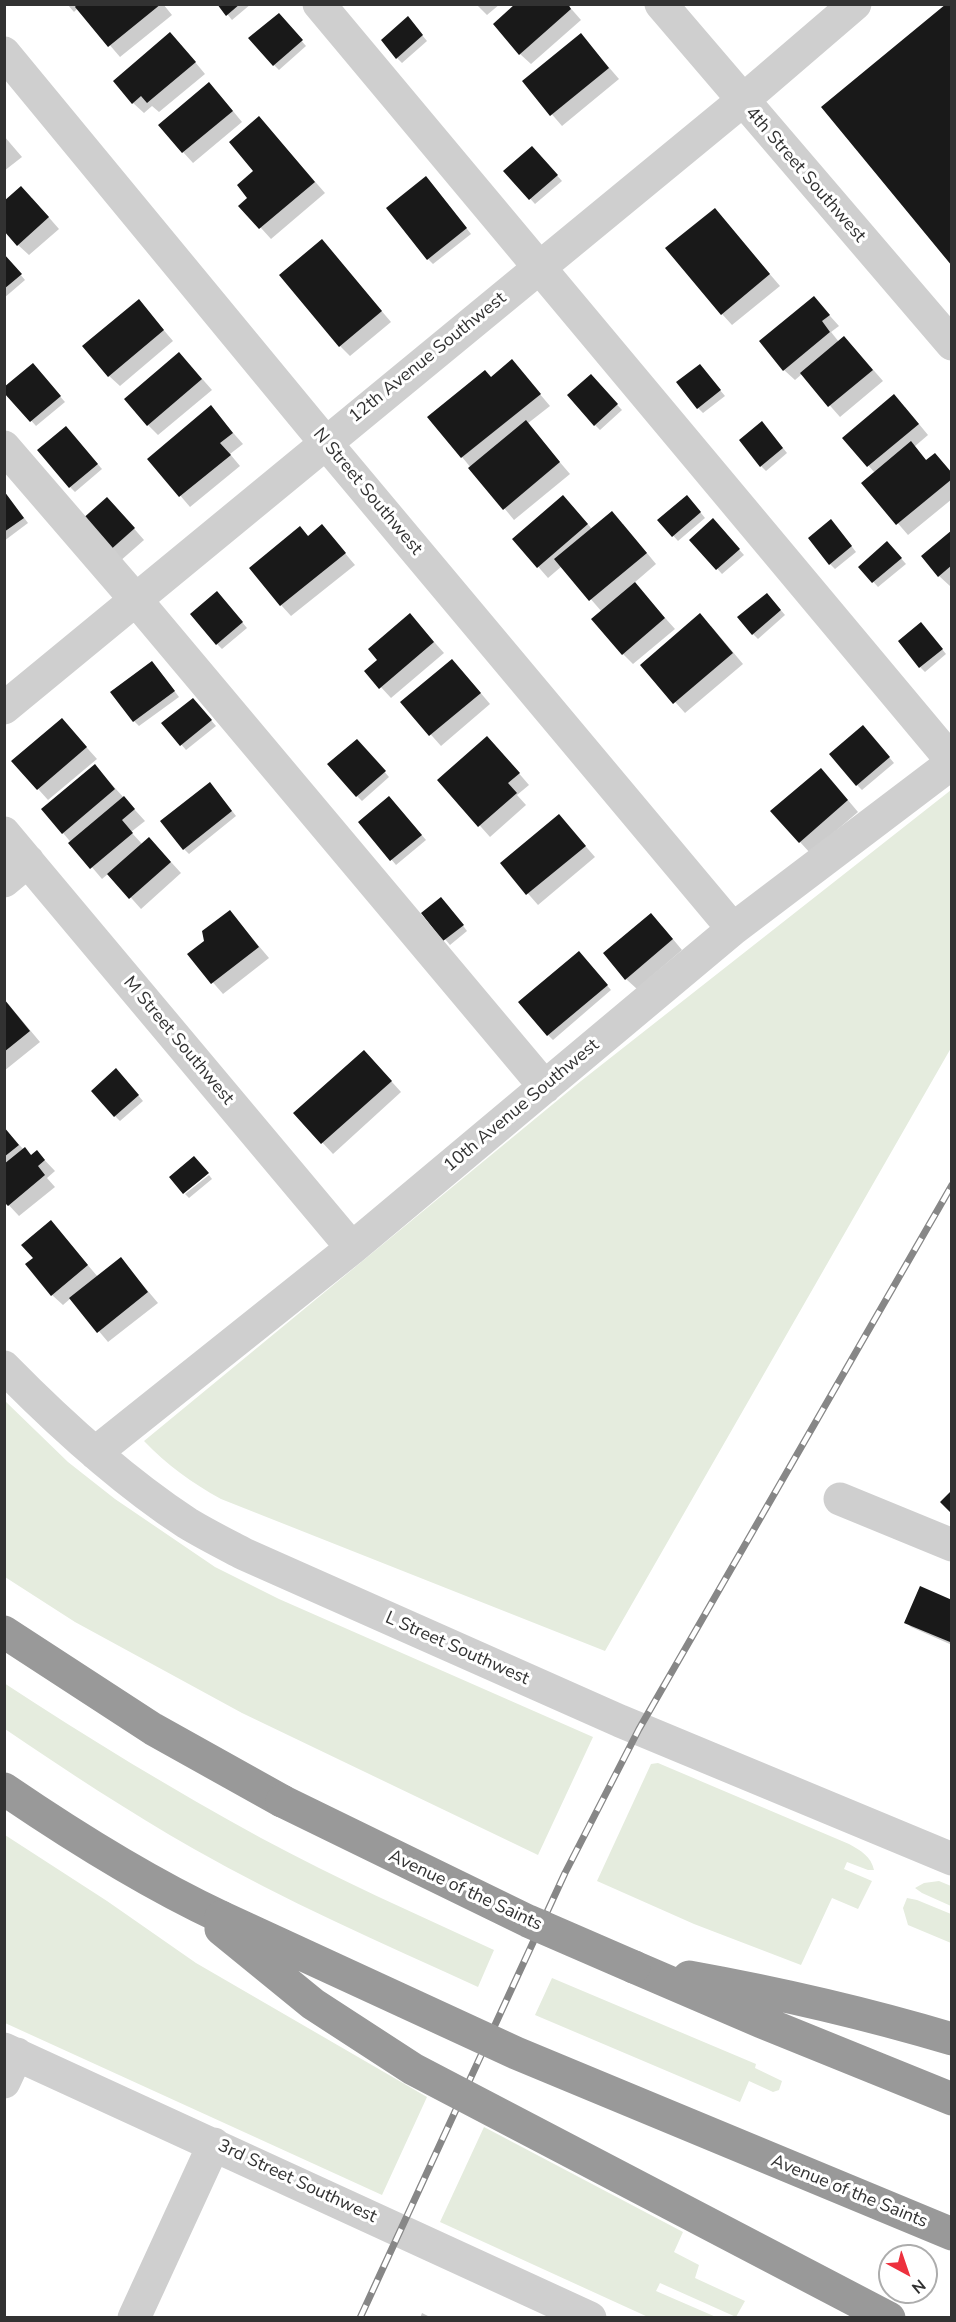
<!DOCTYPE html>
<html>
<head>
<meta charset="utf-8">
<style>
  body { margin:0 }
  #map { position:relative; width:956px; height:2322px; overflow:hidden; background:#fff; font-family:"Nunito Sans",sans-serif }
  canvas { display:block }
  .frame { position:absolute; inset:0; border:6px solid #323232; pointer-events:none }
  .north { position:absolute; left:878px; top:2244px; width:60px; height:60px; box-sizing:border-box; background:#fff; border:2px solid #adadad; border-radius:50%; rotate:140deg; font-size:16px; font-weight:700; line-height:24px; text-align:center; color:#323232 }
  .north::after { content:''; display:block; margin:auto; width:21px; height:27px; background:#ed313e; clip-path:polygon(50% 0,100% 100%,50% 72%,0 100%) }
</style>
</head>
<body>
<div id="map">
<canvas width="956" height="2322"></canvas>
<div class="frame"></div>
<div class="north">N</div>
</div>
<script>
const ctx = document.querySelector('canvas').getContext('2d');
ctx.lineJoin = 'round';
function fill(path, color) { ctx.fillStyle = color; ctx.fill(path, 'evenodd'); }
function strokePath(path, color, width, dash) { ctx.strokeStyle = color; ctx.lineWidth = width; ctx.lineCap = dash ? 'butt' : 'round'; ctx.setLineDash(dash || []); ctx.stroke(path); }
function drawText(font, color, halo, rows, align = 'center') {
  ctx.font = font + ' "Nunito Sans",sans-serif'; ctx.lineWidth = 6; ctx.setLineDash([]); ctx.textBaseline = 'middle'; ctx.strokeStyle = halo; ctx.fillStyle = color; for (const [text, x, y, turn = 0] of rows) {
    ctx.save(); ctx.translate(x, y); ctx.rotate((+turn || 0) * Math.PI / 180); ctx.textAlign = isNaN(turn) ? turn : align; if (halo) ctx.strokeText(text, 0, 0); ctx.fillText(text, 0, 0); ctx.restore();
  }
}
fill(new Path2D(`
  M951,790V1048L605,1651L221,1499C192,1483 167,1465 144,1441L581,1081Z
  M4,1400L68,1462L115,1499L215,1567L279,1599L593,1737L538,1855L242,1713L75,1622L5,1577Z
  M4,1683C88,1738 173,1790 261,1838C337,1879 416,1914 494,1950L478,1987C382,1943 285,1901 194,1849C129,1812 67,1771 5,1729Z
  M658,1763L849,1844C861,1851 871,1856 874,1870H868L847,1862L844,1869L872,1881L858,1909L832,1898L801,1965L694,1924L597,1881L651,1764Z
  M5,1835L107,1901L196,1963L427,2097L382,2195L5,2023Z
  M939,1881L951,1886V1906L922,1893L915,1888L924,1883Z
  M907,1898L917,1900L951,1914V1943L908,1925L903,1908Z
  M552,1978L756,2064L755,2068L782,2081L779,2090L773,2092L749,2081L740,2102L535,2015Z
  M484,2127L683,2232L674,2252L699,2265L695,2278L745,2301L736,2317L660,2283L656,2291L716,2317H648L440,2222Z`), '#e5ecde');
fill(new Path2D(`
  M67,4H163L172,15L120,57L78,8L74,12Z
  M219,4H251L232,20Z
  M476,4H500L487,15Z
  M567,4L581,20L531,64L520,54Z
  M283,20L306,46L279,70L274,65Z
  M412,23L427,41L402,63L397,58Z
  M581,35L619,79L562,126L524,82Z
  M181,45L205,74L159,112L152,106L144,113L133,103Z
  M219,94L242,122L193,163L183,152Z
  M269,129L325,193L271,239L241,206L250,198L255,171Z
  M4,136L22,157L4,171Z
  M537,153L562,181L535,204L506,172Z
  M431,183L471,234L433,264L428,259Z
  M32,198L59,229L29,255L18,245Z
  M715,210L780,286L732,325L722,314Z
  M322,241L391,322L350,356L340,346Z
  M4,255L25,280L4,298Z
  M814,298L839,326L831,332L839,342L855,349L883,381L840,417L802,374L795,380L784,370Z
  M139,301L173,341L120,386L109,376Z
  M512,361L550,406L527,424L570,474L514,520L462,457L491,378Z
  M190,365L212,390L158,435L148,425Z
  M37,370L65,402L36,426L4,390Z
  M704,371L725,396L703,413L698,408Z
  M595,381L622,410L600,430L595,425Z
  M905,407L928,435L914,447L927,461L952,473V499L908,535L863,483L875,473L844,438Z
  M211,408L243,444L230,454L240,466L190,507L149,459Z
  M767,428L787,453L766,471L761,466Z
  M71,433L102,469L75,492L70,487Z
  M4,491L28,523L4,541Z
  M692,502L705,518L678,541L659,520Z
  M573,507L592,529L623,524L656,564L634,583L675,629L633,664L623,654L602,612L562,566L548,578L514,539Z
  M117,509L144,540L119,562L109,551Z
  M717,525L744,555L722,574L691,540Z
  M322,526L355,565L291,616L281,605L300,528L309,537Z
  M836,526L856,552L835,569L830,564Z
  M952,532V585L950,586L939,576Z
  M892,548L906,564L878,587L860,567Z
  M222,598L247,628L222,649L217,644Z
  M772,600L785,615L758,639L753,634Z
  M420,626L444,653L391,698L366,671Z
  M711,626L743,664L685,713L642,665Z
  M926,629L946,654L925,672L920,667Z
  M157,668L179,697L139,726L134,721Z
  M462,671L490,704L441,746L402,702Z
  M198,705L216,726L186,750L163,723Z
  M72,731L97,759L48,800L13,761Z
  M868,732L894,763L862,790L857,785Z
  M362,746L389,777L362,801L357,796Z
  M498,749L529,785L517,795L526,805L490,837L440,781Z
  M95,766L145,821L131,832L143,845L160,850L181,873L141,909L109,873L102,879L63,833Z
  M831,780L858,812L810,853L772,811Z
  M215,789L236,816L189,854L184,849Z
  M394,803L426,840L396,865L360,822Z
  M559,816L595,857L538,905L502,864Z
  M446,903L467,931L450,945L423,913Z
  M230,912L269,958L223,994L189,955L205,942Z
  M662,926L682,950L637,989L626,979Z
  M584,958L611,990L553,1040L548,1035Z
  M4,999L40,1042L4,1071Z
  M374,1062L401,1092L333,1154L295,1113Z
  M121,1075L143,1101L120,1121L115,1116Z
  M4,1128L24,1150L32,1156L37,1152L55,1171L47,1178L55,1187L19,1216L4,1200Z
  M209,1175L212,1179L189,1198L185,1194Z
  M51,1222L98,1277L121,1259L158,1303L108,1342L71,1298L63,1305L52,1295L35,1258Z
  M952,1601V1645L911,1627L906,1622Z
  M422,2313L432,2318H420Z`), '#0003');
fill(new Path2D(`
  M77,4H161L108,47L75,7Z
  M217,4H240L226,16Z
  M515,4H568L571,9L519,55L493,24Z
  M946,4H952V266L821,107Z
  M279,13L303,40L273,66L248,38Z
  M408,16L423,35L396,59L381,40Z
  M170,32L196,62L147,103L141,96L132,104L113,81Z
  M581,33L609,68L550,116L522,81Z
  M209,82L233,111L182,153L158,125Z
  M259,116L315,182L259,229L238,206L247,198L237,185L253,171L229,142Z
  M532,146L558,175L529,200L503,171Z
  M426,176L467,228L427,260L386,208Z
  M21,186L49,217L17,246L4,231V201Z
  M715,208L770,274L721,315L665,248Z
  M322,239L382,311L339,347L279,275Z
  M4,254L22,274L4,289Z
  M814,296L830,315L822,321L830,332L783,371L759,341Z
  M139,299L164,330L108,377L82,346Z
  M844,336L873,370L828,407L800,373Z
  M179,352L202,379L147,426L124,399Z
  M512,359L541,394L461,458L427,417L485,370L491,377Z
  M33,363L61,396L30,422L4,393V387Z
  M700,364L721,390L697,409L676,382Z
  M591,374L618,404L594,426L567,395Z
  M894,394L919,424L867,467L842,438Z
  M211,405L233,433L220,443L231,455L179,497L147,459Z
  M526,420L560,462L503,510L468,468Z
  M762,421L783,448L760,467L739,440Z
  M66,426L98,464L69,488L37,450Z
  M911,441L926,460L935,453L952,473V479L896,525L861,483Z
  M4,491L24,518L4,532Z
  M563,495L588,524L537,568L512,539Z
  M687,495L701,512L672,537L657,520Z
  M107,497L135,528L108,552L80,521Z
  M612,511L647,553L589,601L554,559Z
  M713,518L740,549L716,570L689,540Z
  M831,519L852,546L829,565L808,538Z
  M322,524L346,553L280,606L249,568L300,526L308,536Z
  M952,530V565L938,577L921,556Z
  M887,541L902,558L872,583L858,567Z
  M635,582L665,618L622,655L591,619Z
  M217,591L243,622L216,645L190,614Z
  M767,593L781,610L752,635L737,617Z
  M410,613L434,642L379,689L364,671L377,660L368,649Z
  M700,613L733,653L673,704L640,665Z
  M921,622L943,649L919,668L898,641Z
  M452,659L481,693L429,736L400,702Z
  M152,661L175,691L133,722L110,692Z
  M193,698L212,720L180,746L161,723Z
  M62,718L87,747L37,790L11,761Z
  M863,725L890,757L856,786L829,754Z
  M487,736L520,773L508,783L517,793L478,827L437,780Z
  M357,739L386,771L356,797L327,764Z
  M95,764L115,789L62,834L41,809Z
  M821,768L848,800L799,843L770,811Z
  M210,782L232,811L183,850L160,821Z
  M124,796L135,809L122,820L133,833L90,869L68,843Z
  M389,796L422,835L390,861L358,822Z
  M559,814L586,846L526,895L500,863Z
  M149,837L171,862L129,899L107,874Z
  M441,897L464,925L443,941L421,913Z
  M230,910L259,947L211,984L187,954L204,941L202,931Z
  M651,913L673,939L625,980L603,953Z
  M579,951L608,985L547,1036L518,1002Z
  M4,999L30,1031L4,1052Z
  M364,1050L392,1081L321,1144L293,1113Z
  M116,1068L139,1095L114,1117L91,1091Z
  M4,1127L19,1145L4,1157Z
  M25,1147L31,1155L37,1150L45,1160L38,1166L45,1175L8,1206L4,1202V1164Z
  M194,1156L209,1173L183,1194L169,1177Z
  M51,1220L88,1265L51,1296L25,1264L33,1258L21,1245Z
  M121,1257L148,1292L97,1333L69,1298Z
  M952,1490V1514L940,1502Z
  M920,1586L952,1600V1638L950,1642L904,1623Z`), '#191919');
strokePath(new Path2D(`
  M319,4L952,761
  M661,4L952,344
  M4,53L325,442L733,929
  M4,447L136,600L545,1087
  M4,708L742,101L855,4
  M4,833L352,1248
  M4,881L28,861
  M4,1367C60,1424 120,1479 187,1523C205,1534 225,1544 244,1554L620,1721L952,1859
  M95,1453L352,1248L733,929L952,763
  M840,1499L952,1545
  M4,2049L590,2318
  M4,2082L17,2054
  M134,2318L214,2144`), '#cfcfcf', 33);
strokePath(new Path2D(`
  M4,1632L153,1729L282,1801
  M4,1789C73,1836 146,1882 221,1917
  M634,1967L762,2022L952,2099
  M689,1977C778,1993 865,2013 952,2039`), '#999', 33);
const rail = new Path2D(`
  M360,2318L565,1873L639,1729L952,1185`);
strokePath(rail, '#878787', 7);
strokePath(rail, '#fff', 4.5, [14]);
strokePath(new Path2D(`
  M282,1801L528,1921L634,1967
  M221,1917L516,2053L952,2234
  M221,1929L313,2004L413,2069L889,2318`), '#999', 33);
drawText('18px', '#323232', '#fff', [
  ["4th Street Southwest",805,175,49],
  ["12th Avenue Southwest",428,358,-39],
  ["N Street Southwest",367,492,50],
  ["M Street Southwest",178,1041,50],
  ["10th Avenue Southwest",522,1106,-40],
  ["L Street Southwest",457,1649,24],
  ["Avenue of the Saints",465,1891,25],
  ["3rd Street Southwest",297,2182,25],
  ["Avenue of the Saints",849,2192,22]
]);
</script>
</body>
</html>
